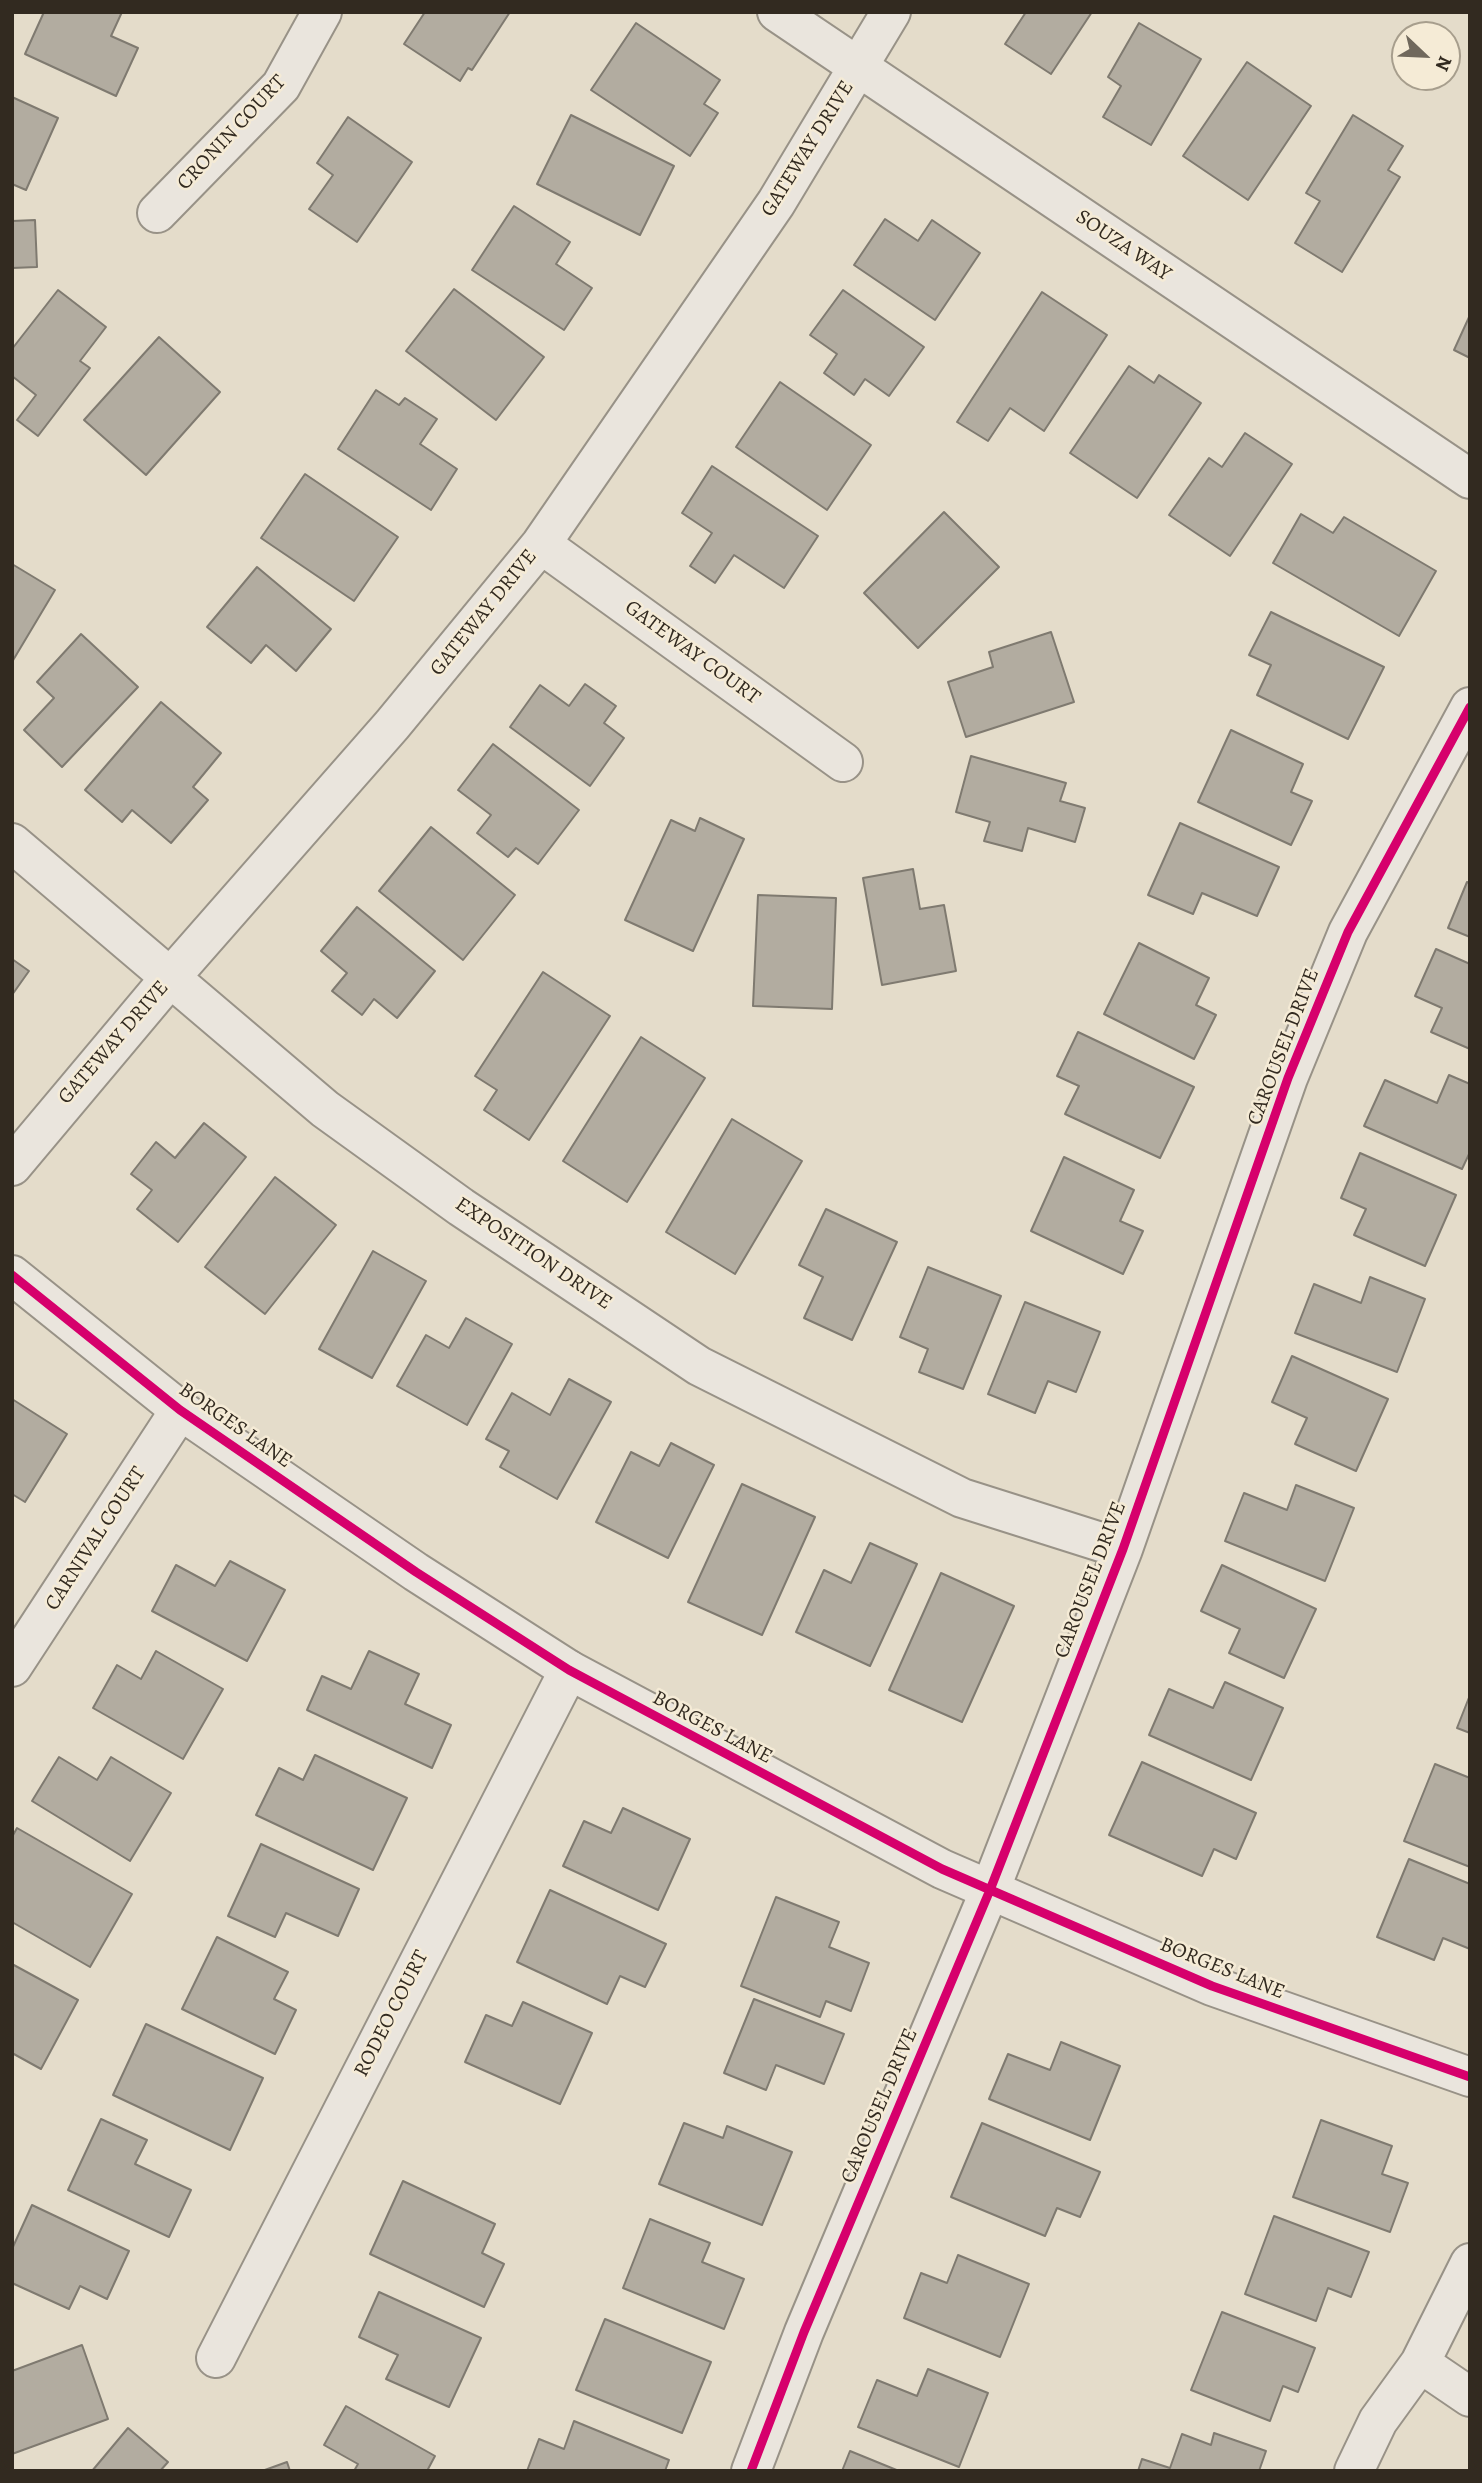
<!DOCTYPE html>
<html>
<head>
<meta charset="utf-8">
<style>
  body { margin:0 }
  #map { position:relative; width:1482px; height:2483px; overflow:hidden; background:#e4dcca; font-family:Alegreya,serif }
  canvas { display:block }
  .frame { position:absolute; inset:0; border:14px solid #322a20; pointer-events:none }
  .north { position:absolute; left:1391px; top:21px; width:70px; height:70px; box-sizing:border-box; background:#f5ebd6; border:2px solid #a79e8d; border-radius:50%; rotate:113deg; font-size:19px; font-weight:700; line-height:28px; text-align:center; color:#322a20 }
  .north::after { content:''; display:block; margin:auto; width:24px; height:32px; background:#70685c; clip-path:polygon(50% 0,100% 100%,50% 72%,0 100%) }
</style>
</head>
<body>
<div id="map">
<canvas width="1482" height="2483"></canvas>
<div class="frame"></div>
<div class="north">N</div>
</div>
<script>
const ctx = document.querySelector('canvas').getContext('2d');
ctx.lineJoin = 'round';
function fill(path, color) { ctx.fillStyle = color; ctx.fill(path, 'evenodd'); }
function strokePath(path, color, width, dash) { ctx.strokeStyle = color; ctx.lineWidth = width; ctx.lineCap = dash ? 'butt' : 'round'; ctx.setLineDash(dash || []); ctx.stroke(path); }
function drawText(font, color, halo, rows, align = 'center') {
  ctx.font = font + ' Alegreya,serif'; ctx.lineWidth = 5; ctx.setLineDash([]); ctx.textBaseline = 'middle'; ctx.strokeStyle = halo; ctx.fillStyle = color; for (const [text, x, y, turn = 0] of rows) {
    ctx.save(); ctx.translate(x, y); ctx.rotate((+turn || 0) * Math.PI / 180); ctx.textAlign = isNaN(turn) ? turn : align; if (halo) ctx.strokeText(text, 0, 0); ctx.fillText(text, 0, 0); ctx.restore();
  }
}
const building = new Path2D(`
  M44,12H122L111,36L138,48L116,96L25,54Z
  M425,12H510L472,70L468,68L460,81L404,44Z
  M1092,12L1051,74L1005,44L1026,12Z
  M636,23L720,80L704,104L718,113L690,156L591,90Z
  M1139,23L1201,59L1151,145L1103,117L1121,86L1108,77Z
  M1247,62L1311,106L1248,200L1183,156Z
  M12,97L58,118L26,190L12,184Z
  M571,115L674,166L640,235L537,184Z
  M1353,115L1403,146L1388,170L1400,177L1342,272L1295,243L1320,201L1306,193Z
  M348,117L412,162L357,242L309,209L333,175L317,163Z
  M514,206L570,242L556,264L592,288L564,330L472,270Z
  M885,219L918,241L932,220L980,253L935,320L854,265Z
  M35,220L37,267L12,268V221Z
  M454,289L544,357L496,420L406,351Z
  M58,290L106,327L80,361L90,368L38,436L17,420L36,395L12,376V349Z
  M843,290L924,347L889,396L865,379L854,395L824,373L837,354L810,335Z
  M1042,292L1107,335L1044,431L1010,408L988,441L957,422Z
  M1470,315V358L1454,350Z
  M159,337L220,392L146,475L84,420Z
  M1129,366L1154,383L1159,375L1201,403L1137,498L1070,453Z
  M780,382L871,445L827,510L736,447Z
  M376,390L399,405L405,398L437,419L420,444L457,469L431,510L338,449Z
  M1245,433L1292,464L1230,556L1169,515L1209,458L1222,467Z
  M712,466L818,536L784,588L734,555L715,583L690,566L712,533L682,513Z
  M305,474L398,537L354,601L261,538Z
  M944,512L999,567L918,648L864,593Z
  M1301,514L1333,533L1344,517L1436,571L1399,636L1273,563Z
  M12,564L55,590L12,662Z
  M257,567L331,629L296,671L266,645L251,663L207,627Z
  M1271,612L1384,667L1348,739L1257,695L1271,665L1249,655Z
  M1051,632L1074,702L966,737L948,682L993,667L989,652Z
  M81,634L138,687L62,767L24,730L54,698L37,682Z
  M585,684L616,706L604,723L624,738L590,786L510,727L540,685L569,706Z
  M161,702L221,753L193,787L208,800L171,843L132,810L122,822L85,790Z
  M1231,730L1303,764L1291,792L1312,801L1291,845L1198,802Z
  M493,744L579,810L538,864L516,848L508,857L477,833L491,815L458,790Z
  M971,756L1066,783L1060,801L1085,808L1075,842L1028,828L1022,851L984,841L990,822L956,812Z
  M700,818L744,839L693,951L625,920L671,820L695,831Z
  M1180,823L1279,867L1257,916L1202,893L1193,914L1148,895Z
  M431,827L515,895L463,960L379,891Z
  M913,869L920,909L944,905L956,971L882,985L863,878Z
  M1467,882L1470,883V937L1448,928Z
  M758,895L836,898L832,1009L753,1006Z
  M357,907L435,971L397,1018L374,999L362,1015L332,991L347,973L321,951Z
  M1139,943L1209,978L1196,1005L1216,1015L1194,1059L1104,1014Z
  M1436,949L1470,964V1049L1431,1032L1442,1008L1415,996Z
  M12,959L29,971L12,995Z
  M543,972L610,1016L529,1140L484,1110L497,1090L475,1076Z
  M1078,1032L1194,1087L1160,1158L1065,1114L1079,1086L1057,1076Z
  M641,1037L705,1078L627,1202L563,1161Z
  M1449,1075L1470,1084V1152L1462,1169L1364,1126L1385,1080L1437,1103Z
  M732,1119L802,1161L735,1274L666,1232Z
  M204,1123L246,1157L178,1242L137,1209L152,1190L131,1174L156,1142L175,1158Z
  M1360,1153L1456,1195L1425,1266L1354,1235L1366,1209L1341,1198Z
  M1064,1157L1134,1190L1120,1221L1143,1231L1123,1274L1031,1231Z
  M275,1177L336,1225L265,1314L205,1267Z
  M826,1209L897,1242L852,1340L804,1318L823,1277L799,1265Z
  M373,1251L426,1281L372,1378L319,1349Z
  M928,1267L1001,1296L963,1389L919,1372L928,1349L900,1337Z
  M1370,1277L1425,1299L1397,1372L1295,1333L1314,1284L1361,1303Z
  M1025,1302L1100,1332L1076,1392L1048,1381L1035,1413L988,1394Z
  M466,1318L512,1344L467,1425L397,1386L426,1335L449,1348Z
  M1292,1356L1388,1399L1356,1471L1295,1444L1307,1418L1272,1402Z
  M569,1379L611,1402L557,1499L500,1467L509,1451L486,1439L512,1393L550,1415Z
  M12,1399L67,1434L25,1502L12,1494Z
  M671,1443L714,1465L668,1558L596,1522L631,1452L659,1466Z
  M742,1484L815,1517L762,1635L688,1602Z
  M1296,1485L1354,1508L1325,1581L1225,1541L1244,1493L1287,1510Z
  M870,1543L917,1564L870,1666L796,1632L824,1570L851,1583Z
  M230,1561L285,1590L247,1661L152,1611L176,1565L215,1586Z
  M1222,1565L1316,1609L1284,1678L1229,1653L1240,1629L1201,1611Z
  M941,1573L1014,1606L962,1722L889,1690Z
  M156,1651L223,1689L183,1759L93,1708L117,1665L141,1679Z
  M369,1651L419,1674L405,1704L451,1725L432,1768L307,1710L322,1676L351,1689Z
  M1225,1682L1283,1708L1251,1780L1149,1735L1169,1689L1213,1708Z
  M1470,1695V1733L1457,1728Z
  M315,1755L407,1798L373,1870L256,1815L279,1768L303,1780Z
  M59,1757L97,1780L111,1757L171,1793L130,1861L32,1801Z
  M1142,1762L1256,1813L1236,1859L1214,1849L1202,1876L1109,1835Z
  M1435,1764L1470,1778V1867L1404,1841Z
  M623,1808L690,1839L658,1910L563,1866L584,1821L611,1833Z
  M17,1828L132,1894L90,1967L12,1922V1837Z
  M261,1844L359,1889L338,1936L286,1913L275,1937L228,1916Z
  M1409,1859L1470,1884V1949L1443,1938L1434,1960L1377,1937Z
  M550,1890L666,1944L645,1987L620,1976L607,2004L517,1962Z
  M776,1897L839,1922L829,1947L869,1963L851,2011L826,2001L820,2017L741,1986Z
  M217,1937L288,1972L274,1999L296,2010L275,2054L182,2009Z
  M12,1964L78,2000L41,2069L12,2053Z
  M754,1999L844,2034L824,2084L776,2065L766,2090L724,2073Z
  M523,2002L592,2033L560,2104L465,2062L486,2015L512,2026Z
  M146,2024L263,2078L230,2150L113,2095Z
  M1061,2042L1120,2066L1090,2140L989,2099L1008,2054L1050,2070Z
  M101,2119L147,2140L135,2164L191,2190L169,2237L68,2190Z
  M1321,2120L1392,2146L1382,2174L1408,2183L1390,2232L1293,2197Z
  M684,2123L723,2138L727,2126L792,2152L762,2225L659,2184Z
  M982,2123L1100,2172L1080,2217L1057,2208L1045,2236L951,2197Z
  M403,2181L495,2224L482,2253L504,2264L484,2307L370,2254Z
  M32,2205L129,2251L107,2299L80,2286L69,2309L12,2283V2249Z
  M1274,2216L1369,2252L1351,2297L1328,2288L1316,2321L1245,2294Z
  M650,2219L710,2243L702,2262L744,2279L724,2329L623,2288Z
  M958,2255L1029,2284L1000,2357L904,2318L921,2273L947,2283Z
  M379,2292L481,2338L449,2407L386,2379L398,2355L359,2337Z
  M1222,2312L1315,2348L1298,2392L1283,2386L1270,2421L1191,2390Z
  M605,2319L711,2362L682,2433L576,2390Z
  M82,2345L108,2419L12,2454V2371Z
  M928,2369L988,2393L959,2467L858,2427L877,2380L917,2396Z
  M346,2406L435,2456L427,2471H354L358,2464L324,2445Z
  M574,2421L669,2460L665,2471H527L539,2439L564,2449Z
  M128,2428L168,2462L160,2471H92Z
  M1214,2433L1266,2451L1259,2471H1138L1142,2459L1170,2468L1182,2434L1211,2445Z
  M850,2451L899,2471H842Z
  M287,2462L290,2471H262Z`);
fill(building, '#b2aca0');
strokePath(building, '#7f7a70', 2);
const minor = new Path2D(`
  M777,12L1470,479
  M157,213L281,86L322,12
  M541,544L843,762
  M12,843L325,1109L461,1207L699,1366L962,1498L1123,1549
  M12,1166L169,979L392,725L541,544L776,203L891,12
  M12,1667L180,1410
  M216,2358L569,1670
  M1420,2363L1470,2397
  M751,2471L804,2332L990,1890L1123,1549L1288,1078L1348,932L1470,707
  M1354,2471L1378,2421L1420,2363L1470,2263`);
const tertiary = new Path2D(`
  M12,1275L180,1410L416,1572L569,1670L942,1869L1212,1986L1470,2077`);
strokePath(minor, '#989287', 42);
strokePath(tertiary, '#989287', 42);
strokePath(minor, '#eae5dd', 38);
strokePath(tertiary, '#eae5dd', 38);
strokePath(new Path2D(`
  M12,1275L180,1410L416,1572L569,1670L942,1869L1212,1986L1470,2077
  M751,2471L804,2332L990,1890L1123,1549L1288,1078L1348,932L1470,707`), '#d6006c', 9);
drawText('21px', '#322a20', '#f5ebd6', [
  ["CRONIN COURT",232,133,-47],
  ["GATEWAY DRIVE",808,149,-58],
  ["SOUZA WAY",1123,246,34],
  ["GATEWAY DRIVE",484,613,-51],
  ["GATEWAY COURT",692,653,36],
  ["GATEWAY DRIVE",114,1043,-49],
  ["CAROUSEL DRIVE",1284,1047,-69],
  ["EXPOSITION DRIVE",533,1254,34],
  ["BORGES LANE",235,1426,35],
  ["CARNIVAL COURT",96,1539,-57],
  ["CAROUSEL DRIVE",1091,1580,-69],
  ["BORGES LANE",712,1728,28],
  ["BORGES LANE",1222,1969,22],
  ["RODEO COURT",392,2014,-63],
  ["CAROUSEL DRIVE",880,2106,-67]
]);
</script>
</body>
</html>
